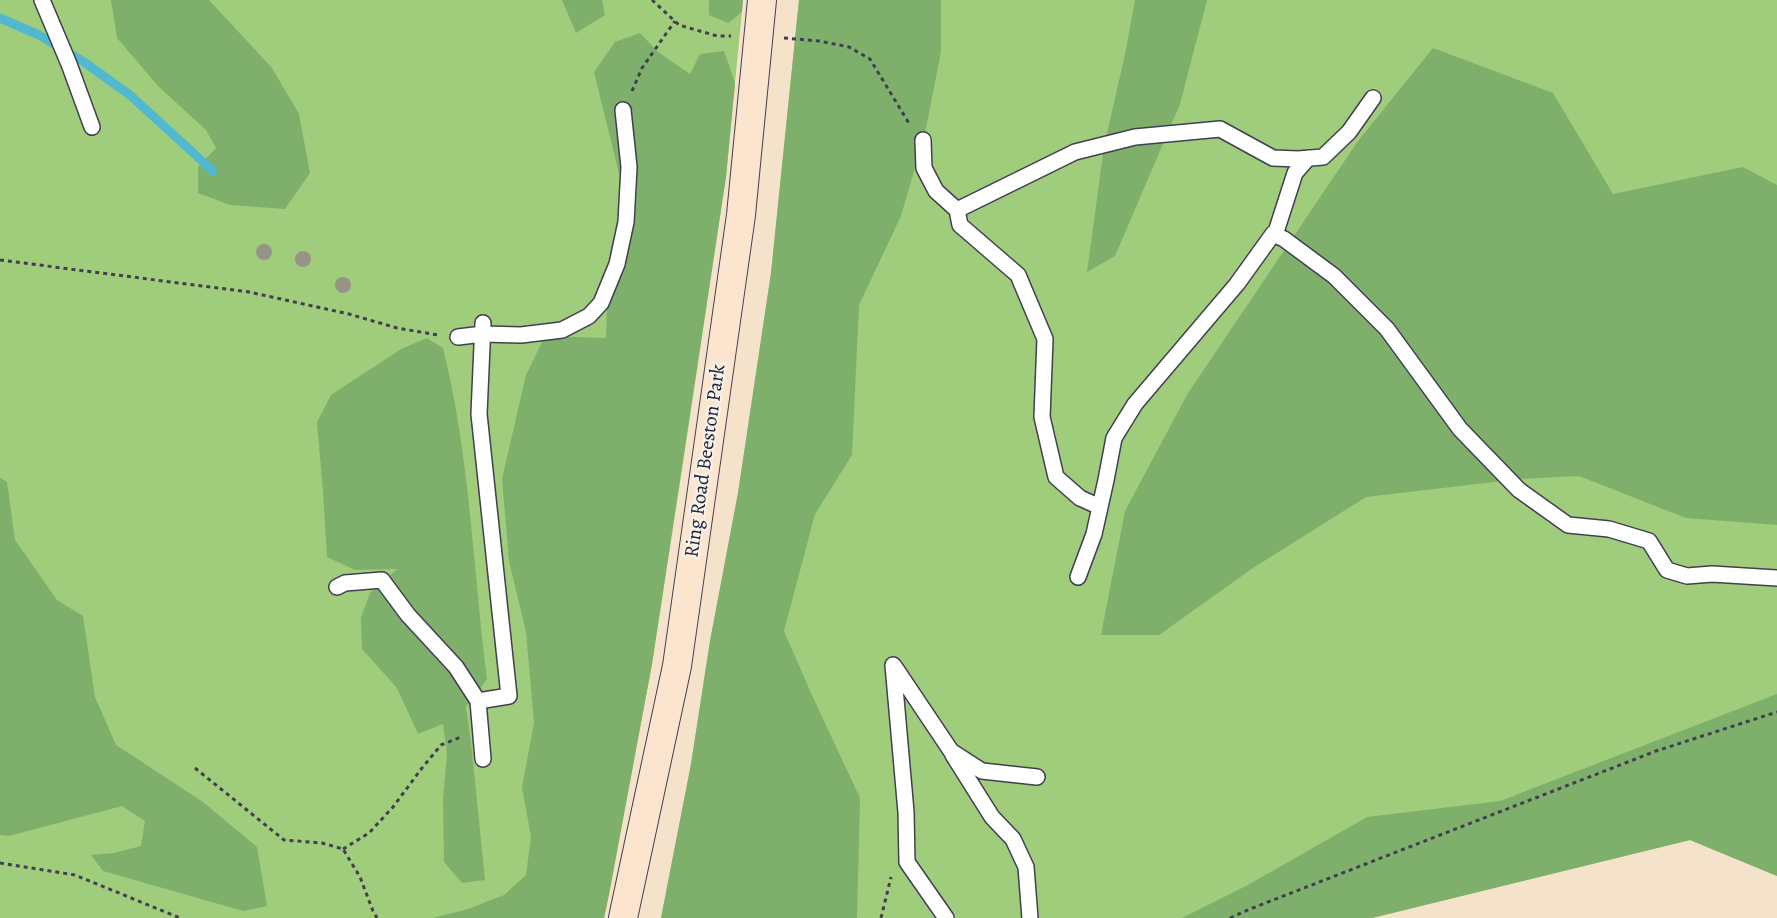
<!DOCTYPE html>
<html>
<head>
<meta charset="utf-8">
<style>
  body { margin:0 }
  canvas { display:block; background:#f5e2ca }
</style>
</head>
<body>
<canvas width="1777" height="918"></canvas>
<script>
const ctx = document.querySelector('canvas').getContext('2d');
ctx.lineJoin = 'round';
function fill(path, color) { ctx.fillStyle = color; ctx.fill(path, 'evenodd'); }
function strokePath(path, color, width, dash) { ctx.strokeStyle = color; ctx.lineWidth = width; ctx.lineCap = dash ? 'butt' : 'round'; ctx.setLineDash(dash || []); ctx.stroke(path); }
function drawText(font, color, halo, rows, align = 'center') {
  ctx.font = font + ' Alegreya,serif'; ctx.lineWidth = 4.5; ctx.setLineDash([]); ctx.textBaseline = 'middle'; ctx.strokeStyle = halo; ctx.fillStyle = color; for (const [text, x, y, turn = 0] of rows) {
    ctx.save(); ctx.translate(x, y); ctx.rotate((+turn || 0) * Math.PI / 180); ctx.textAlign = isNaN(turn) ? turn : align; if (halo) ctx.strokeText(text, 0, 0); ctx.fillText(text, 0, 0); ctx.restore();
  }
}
fill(new Path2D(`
  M0,0H743L726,177L683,463L652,664L604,918H0Z
  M799,0H1777V876L1690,840L1372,918H661L691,764L710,641L738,493L771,273Z`), '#9fcd7b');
fill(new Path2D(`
  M111,0H209L272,68L299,114L310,173L285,209L230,205L198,193V167L216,148L206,130L158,86L117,38Z
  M562,0H602L605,15L576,33Z
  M709,0H743L742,12L728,23L709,15Z
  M799,0H941V52L925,133L901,216L859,305L852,455L815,514L784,631L811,693L860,798L857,918H661L691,764L710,641L738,493L771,273Z
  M1135,0H1207L1180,104L1115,256L1087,272L1104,147L1125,54Z
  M640,33L658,52L690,74L700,54L724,51L735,83L726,177L652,664L609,895L604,918H433L468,909L504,895L526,875L531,837L522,787L534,723L526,632L509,561L502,479L526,375L545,336L606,338L608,282L627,260L630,218L594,72L615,42Z
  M1433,48L1553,93L1613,194L1743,167L1777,185V525L1686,518L1579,476L1520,479L1366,497L1253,568L1159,635H1101L1125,511L1188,393L1358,141Z
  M427,338L443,348C470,456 473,569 487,679L466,707L471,742L485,880L462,883L444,862L443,798L447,754L443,724L418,734L397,688L362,649L361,617L370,593L397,569L355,570L327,557L323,492L317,422L331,395L401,349Z
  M0,478L7,482L15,540L57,600L83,616L95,697L116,745L203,802L257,847L267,906L243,911L103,871L91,855L114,853L141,846L145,821L122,806L9,836L0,835Z
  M1777,694V876L1690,840L1372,918H1182L1246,886L1367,817L1500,801Z`), '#7fb06b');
strokePath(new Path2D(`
  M0,18L39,35L84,62L130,95L213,171`), '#51b8cf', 9);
const lane = new Path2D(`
  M42,0L69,64L92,127
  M923,140L924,168L936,191L957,210
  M1275,235L1295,173L1308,158
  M458,337L483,334L521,335L562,330L589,316L601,303L617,264L626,222L629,167L623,110
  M1100,507L1080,498L1056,477L1042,417L1045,339L1018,275L960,225L957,210L1075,152L1135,137L1220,129L1273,158L1298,159L1323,157L1349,132L1373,98
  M1078,577L1094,534L1106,480L1114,438L1135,404L1237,284L1273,234L1284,239L1334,276L1387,329L1460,429L1519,490L1568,525L1609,529L1649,541L1667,570L1687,576L1712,574L1777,578
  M337,587L345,583L382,580L408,615L456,667L478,701
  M893,665L906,812L907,862L946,918
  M894,666L951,751L982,771L1037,777
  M953,755L992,817L1013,839L1026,867L1030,918
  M483,759L478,701L509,696L479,414L483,323`);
const secondary = new Path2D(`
  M623,918L677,666L741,215L762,0`);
strokePath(lane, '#423f50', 18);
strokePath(secondary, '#423f50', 30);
strokePath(new Path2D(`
  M652,0L679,25L717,36H731
  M784,38L819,41L849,47L870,59L910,125
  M632,91L642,68L675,21
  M0,260L249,292L349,314L397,328L438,335
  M195,768L284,840L322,843L343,849L360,877L373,911L377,918
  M343,849L369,833L393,807L422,768L441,745L461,737
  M0,863L75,875L180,918
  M881,918L891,877
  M1230,918L1250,909L1656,751L1777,712`), '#423f50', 3, [4, 4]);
strokePath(lane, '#fff', 15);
strokePath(secondary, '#fce5cf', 28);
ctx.fillStyle = '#969486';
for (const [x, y] of [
  [264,252],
  [303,259],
  [343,285]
]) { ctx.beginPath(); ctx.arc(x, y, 8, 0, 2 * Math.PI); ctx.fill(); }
drawText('20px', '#22223b', '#f7f3e8', [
  ["Ring Road Beeston Park",706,461,-82]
]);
</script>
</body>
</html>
